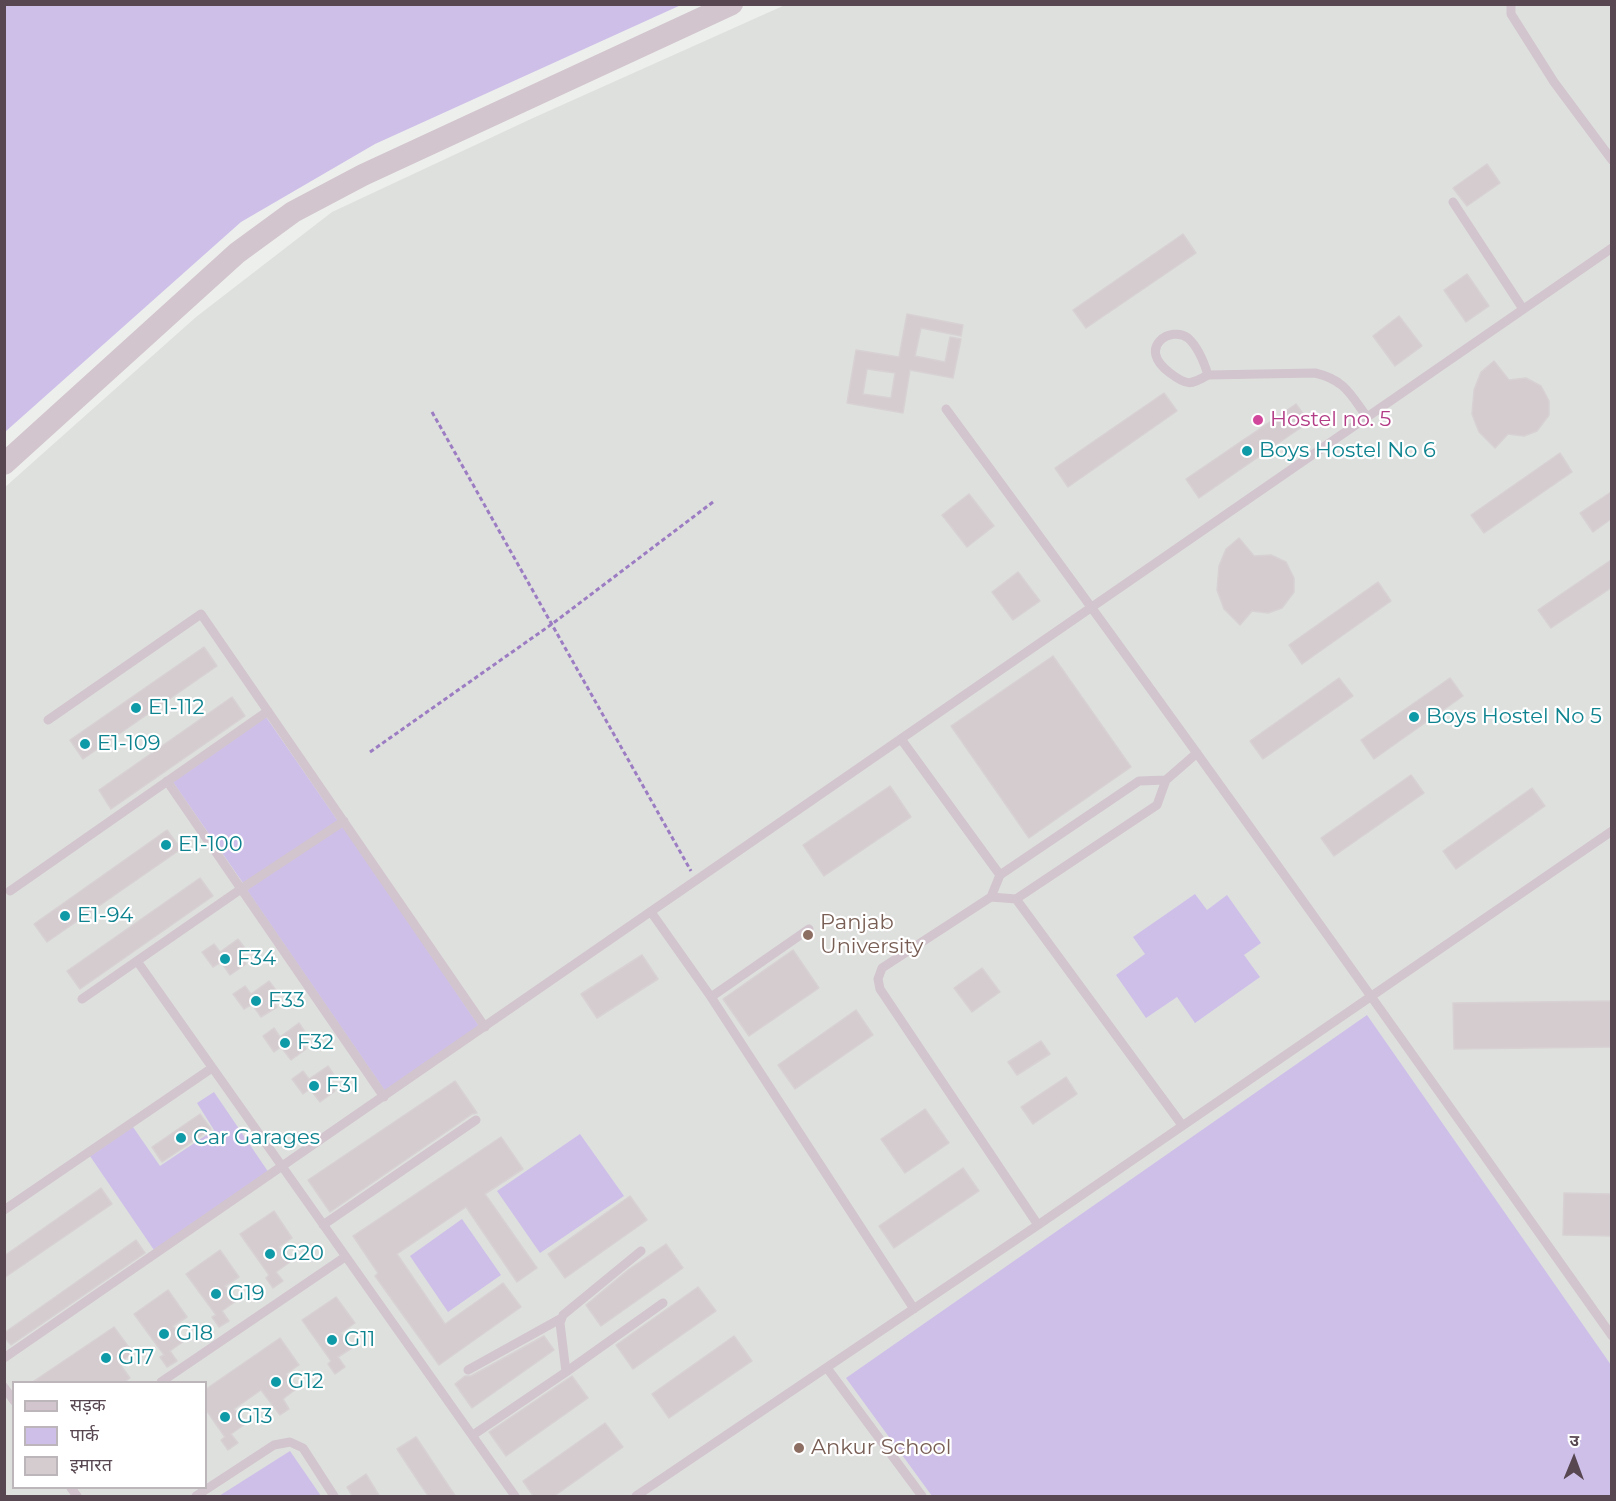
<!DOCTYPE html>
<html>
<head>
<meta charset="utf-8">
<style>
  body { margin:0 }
  #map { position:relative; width:1616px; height:1501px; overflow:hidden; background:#edefed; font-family:Montserrat,"Noto Sans Devanagari",sans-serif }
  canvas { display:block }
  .frame { position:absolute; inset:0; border:6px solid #584751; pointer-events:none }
  .legend { position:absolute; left:12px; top:1381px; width:195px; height:108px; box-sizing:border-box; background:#fff; border:2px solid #bcb5b9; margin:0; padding:8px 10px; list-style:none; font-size:18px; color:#584751 }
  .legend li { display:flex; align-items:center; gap:12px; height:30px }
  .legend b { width:30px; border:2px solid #bcb5b9 }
  .north { position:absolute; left:1544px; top:1429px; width:60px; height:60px; -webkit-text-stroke:4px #fff; paint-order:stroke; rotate:1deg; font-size:16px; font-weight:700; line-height:24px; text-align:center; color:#584751 }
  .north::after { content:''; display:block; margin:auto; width:21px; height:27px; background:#584751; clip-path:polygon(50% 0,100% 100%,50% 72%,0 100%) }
</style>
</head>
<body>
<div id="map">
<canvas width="1616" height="1501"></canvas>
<div class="frame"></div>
<ul class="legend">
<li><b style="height:8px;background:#d2c5cd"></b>सड़क</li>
<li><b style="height:16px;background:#cebfe9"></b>पार्क</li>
<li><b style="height:16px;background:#d4cccf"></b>इमारत</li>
</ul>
<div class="north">उ</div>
</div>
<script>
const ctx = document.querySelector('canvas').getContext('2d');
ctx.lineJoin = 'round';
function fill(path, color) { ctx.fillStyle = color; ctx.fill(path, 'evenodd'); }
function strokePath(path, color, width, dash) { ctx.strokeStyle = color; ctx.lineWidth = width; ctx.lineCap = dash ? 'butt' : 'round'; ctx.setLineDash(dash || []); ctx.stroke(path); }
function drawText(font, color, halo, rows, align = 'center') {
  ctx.font = font + ' Montserrat,sans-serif'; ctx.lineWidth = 4.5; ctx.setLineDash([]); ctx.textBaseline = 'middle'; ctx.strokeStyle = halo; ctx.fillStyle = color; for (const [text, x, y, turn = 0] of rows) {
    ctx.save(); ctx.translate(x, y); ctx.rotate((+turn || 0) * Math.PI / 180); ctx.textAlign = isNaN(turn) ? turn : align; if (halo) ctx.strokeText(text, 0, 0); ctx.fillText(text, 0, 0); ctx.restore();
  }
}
fill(new Path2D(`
  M785,5H1611V1496H5L4,488L196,317L332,212L533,118ZM14,1382H206V1488H14Z`), '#dee0de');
fill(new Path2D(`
  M5,4H681V5L375,144L241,222L5,432Z
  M266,717L338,821L243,883L173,782Z
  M343,826L479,1026L385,1091L247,890Z
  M1195,894L1207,910L1227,895L1261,943L1244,955L1260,977L1195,1023L1177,997L1146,1018L1116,975L1145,954L1133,937Z
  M1367,1015L1611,1365V1496H932L846,1378Z
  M214,1092L269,1173L154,1250L90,1156L133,1127L160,1166L214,1130L197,1103Z
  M580,1134L624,1196L540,1253L497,1191Z
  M462,1219L501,1275L448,1312L410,1256Z
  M290,1451L321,1496H219Z`), '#cebfe9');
const building = new Path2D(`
  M1487,164L1500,183L1467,206L1453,188Z
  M1183,234L1196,253L1086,328L1073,310Z
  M1467,274L1489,306L1466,322L1444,290Z
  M907,314L963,325L961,336L921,328L915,356L945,362L950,337L961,339L953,378L910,370L903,413L847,403L856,350L899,357ZM867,369L895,373L891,398L863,394Z
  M1399,316L1422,346L1395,366L1373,336Z
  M1494,361L1509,380L1526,378L1541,386L1549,401V415L1537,431L1524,436L1508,434L1495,448L1479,432L1472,414L1474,390L1481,372Z
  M1164,393L1177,411L1068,487L1055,468Z
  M1296,404L1309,422L1199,498L1186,479Z
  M1560,453L1572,472L1484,533L1471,515Z
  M1611,492V519L1593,532L1580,513Z
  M969,494L994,526L967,547L942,515Z
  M1239,538L1254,556L1271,555L1286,562L1294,578V592L1282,608L1268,613L1252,611L1240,625L1224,609L1217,590L1219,566L1226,549Z
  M1611,560V588L1551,628L1538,610Z
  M1018,572L1040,601L1013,620L992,592Z
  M1378,582L1391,601L1302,664L1289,645Z
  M204,647L217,666L83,759L70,740Z
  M1053,656L1131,767L1029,838L951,726Z
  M1339,678L1353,696L1263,759L1250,741Z
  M1450,678L1463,696L1374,759L1361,740Z
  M232,697L245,716L111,809L99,790Z
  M1411,775L1424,793L1334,856L1321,838Z
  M890,786L911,817L824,876L803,845Z
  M1532,788L1545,806L1456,869L1443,851Z
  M167,830L181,849L47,942L34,924Z
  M200,878L213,896L80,989L67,971Z
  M238,939L247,951L240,956L246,964L230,975L221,962L213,967L202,952L214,944L220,952Z
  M793,950L819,988L749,1036L723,999Z
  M642,955L658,979L597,1018L581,994Z
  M982,968L1000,992L972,1012L954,988Z
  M269,981L278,993L271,998L277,1007L261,1017L252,1004L244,1009L233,994L245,986L251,994Z
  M1611,1001V1047L1454,1049L1453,1003Z
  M856,1010L873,1035L795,1089L778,1065Z
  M299,1023L307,1035L300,1040L306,1049L291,1060L281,1047L274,1052L263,1036L274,1028L280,1037Z
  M1041,1041L1050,1054L1017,1075L1008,1062Z
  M328,1066L336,1078L329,1083L335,1091L320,1102L310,1089L303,1094L292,1079L303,1071L309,1079Z
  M1066,1077L1077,1094L1033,1124L1021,1107Z
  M455,1081L477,1113L472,1114L330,1212L308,1180Z
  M925,1109L949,1143L905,1173L881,1139Z
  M200,1114L211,1129L162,1162L152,1147Z
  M501,1137L523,1169L485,1194L537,1268L517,1282L466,1207L397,1254L445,1324L503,1283L521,1307L439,1365L375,1276L378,1273L353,1236Z
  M963,1168L979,1191L894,1248L879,1226Z
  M101,1188L112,1204L4,1278V1256Z
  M1564,1193L1611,1194V1236L1563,1235Z
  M630,1196L647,1220L565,1278L548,1254Z
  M274,1211L292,1238L279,1247L290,1262L276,1272L283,1281L273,1288L266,1278L269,1275L240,1234Z
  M136,1240L145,1253L11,1345L4,1337V1333Z
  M666,1244L683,1268L601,1326L586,1305L628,1270Z
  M220,1250L239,1277L225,1286L236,1301L222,1311L229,1321L219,1327L212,1317L216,1315L186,1274Z
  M698,1287L716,1311L633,1369L616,1345Z
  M168,1290L187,1317L173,1326L184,1341L170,1351L177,1361L167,1367L160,1357L164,1355L134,1314Z
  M336,1297L355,1323L341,1333L352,1348L338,1357L345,1367L335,1374L328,1364L331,1361L302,1320Z
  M114,1327L133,1353L119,1363L130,1378L123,1383H31Z
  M544,1336L554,1350L472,1408L455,1384L465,1376H471Z
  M734,1336L752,1361L669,1418L652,1394Z
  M280,1338L299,1365L286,1374L296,1389L283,1399L289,1409L280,1415L261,1390L234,1409L245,1424L231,1434L238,1443L228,1450L221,1440L225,1437L206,1410V1389Z
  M572,1376L588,1398L506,1456L489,1432Z
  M605,1423L623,1447L553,1497H534L523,1481Z
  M416,1437L456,1497H429L420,1484L397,1449Z
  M366,1474L380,1497H353L347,1487Z`);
fill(building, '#d4cccf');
strokePath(building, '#d8d1d3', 1.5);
strokePath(new Path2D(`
  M432,412L691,871
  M370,752L552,624L713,502`), '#9c7cc2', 3, [4.5, 3]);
strokePath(new Path2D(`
  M1511,4V14L1554,82L1612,160
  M1453,202L1523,309
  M1208,375C1190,385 1187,386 1170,373C1135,347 1172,325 1188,338C1198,347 1204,362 1208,375L1315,373C1345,380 1350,394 1367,417
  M946,409C1172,715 1392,1025 1612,1336
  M48,720L201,614L485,1027
  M901,739L1000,875
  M167,781L384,1097
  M10,891L268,711
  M991,897L1016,899L1157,805L1166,780L1197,753
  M1016,899L1182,1125
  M651,912L711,997L914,1309
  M137,961L515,1496
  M711,997L809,929
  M82,999L241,889L344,821
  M4,1210L212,1068
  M323,1225L476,1120
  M1038,1225L880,989L878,979L882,968L991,897L1000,875L1139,781L1166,780
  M4,1358L1612,248
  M827,1368L922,1496
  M468,1370L560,1319
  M566,1372L560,1323L563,1315L641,1251
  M161,1382L345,1257
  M4,1387L14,1401
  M473,1435L566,1372L663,1303
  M71,1488L77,1496
  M196,1496L274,1445L290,1442L303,1448L334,1496
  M636,1496L1038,1225L1612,831`), '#d2c5cd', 9);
strokePath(new Path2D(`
  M4,464L237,253L293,212L363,175L732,4`), '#d2c5cd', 22);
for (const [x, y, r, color] of [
  [1258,420,6,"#d1479c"],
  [1247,451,6,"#0f9aa8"],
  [136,708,6,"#0f9aa8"],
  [1414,717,6,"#0f9aa8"],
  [85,744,6,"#0f9aa8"],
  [166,845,6,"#0f9aa8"],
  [65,916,6,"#0f9aa8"],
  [808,935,6,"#8d6e63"],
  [225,959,6,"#0f9aa8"],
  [256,1001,6,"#0f9aa8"],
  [285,1043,6,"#0f9aa8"],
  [314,1086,6,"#0f9aa8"],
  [181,1138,6,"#0f9aa8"],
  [270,1254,6,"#0f9aa8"],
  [216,1294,6,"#0f9aa8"],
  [164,1334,6,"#0f9aa8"],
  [332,1340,6,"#0f9aa8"],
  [106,1358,6,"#0f9aa8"],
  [276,1382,6,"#0f9aa8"],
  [225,1417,6,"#0f9aa8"],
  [799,1448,6,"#8d6e63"]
]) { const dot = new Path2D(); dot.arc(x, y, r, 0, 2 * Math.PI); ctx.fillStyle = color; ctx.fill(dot); strokePath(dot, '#fff', 2); }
drawText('21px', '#b23c85', '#fff', [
  ["Hostel no. 5",1270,420]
], 'left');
drawText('21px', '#0d838f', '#fff', [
  ["Boys Hostel No 6",1259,451],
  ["E1-112",148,708],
  ["Boys Hostel No 5",1426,717],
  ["E1-109",97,744],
  ["E1-100",178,845],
  ["E1-94",77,916],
  ["F34",237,959],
  ["F33",268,1001],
  ["F32",297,1043],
  ["F31",326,1086],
  ["Car Garages",193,1138],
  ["G20",282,1254],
  ["G19",228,1294],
  ["G18",176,1334],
  ["G11",344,1340],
  ["G17",118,1358],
  ["G12",288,1382],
  ["G13",237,1417]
], 'left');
drawText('21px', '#785e54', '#fff', [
  ["Panjab",820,923],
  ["University",820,947],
  ["Ankur School",811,1448]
], 'left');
</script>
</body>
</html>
